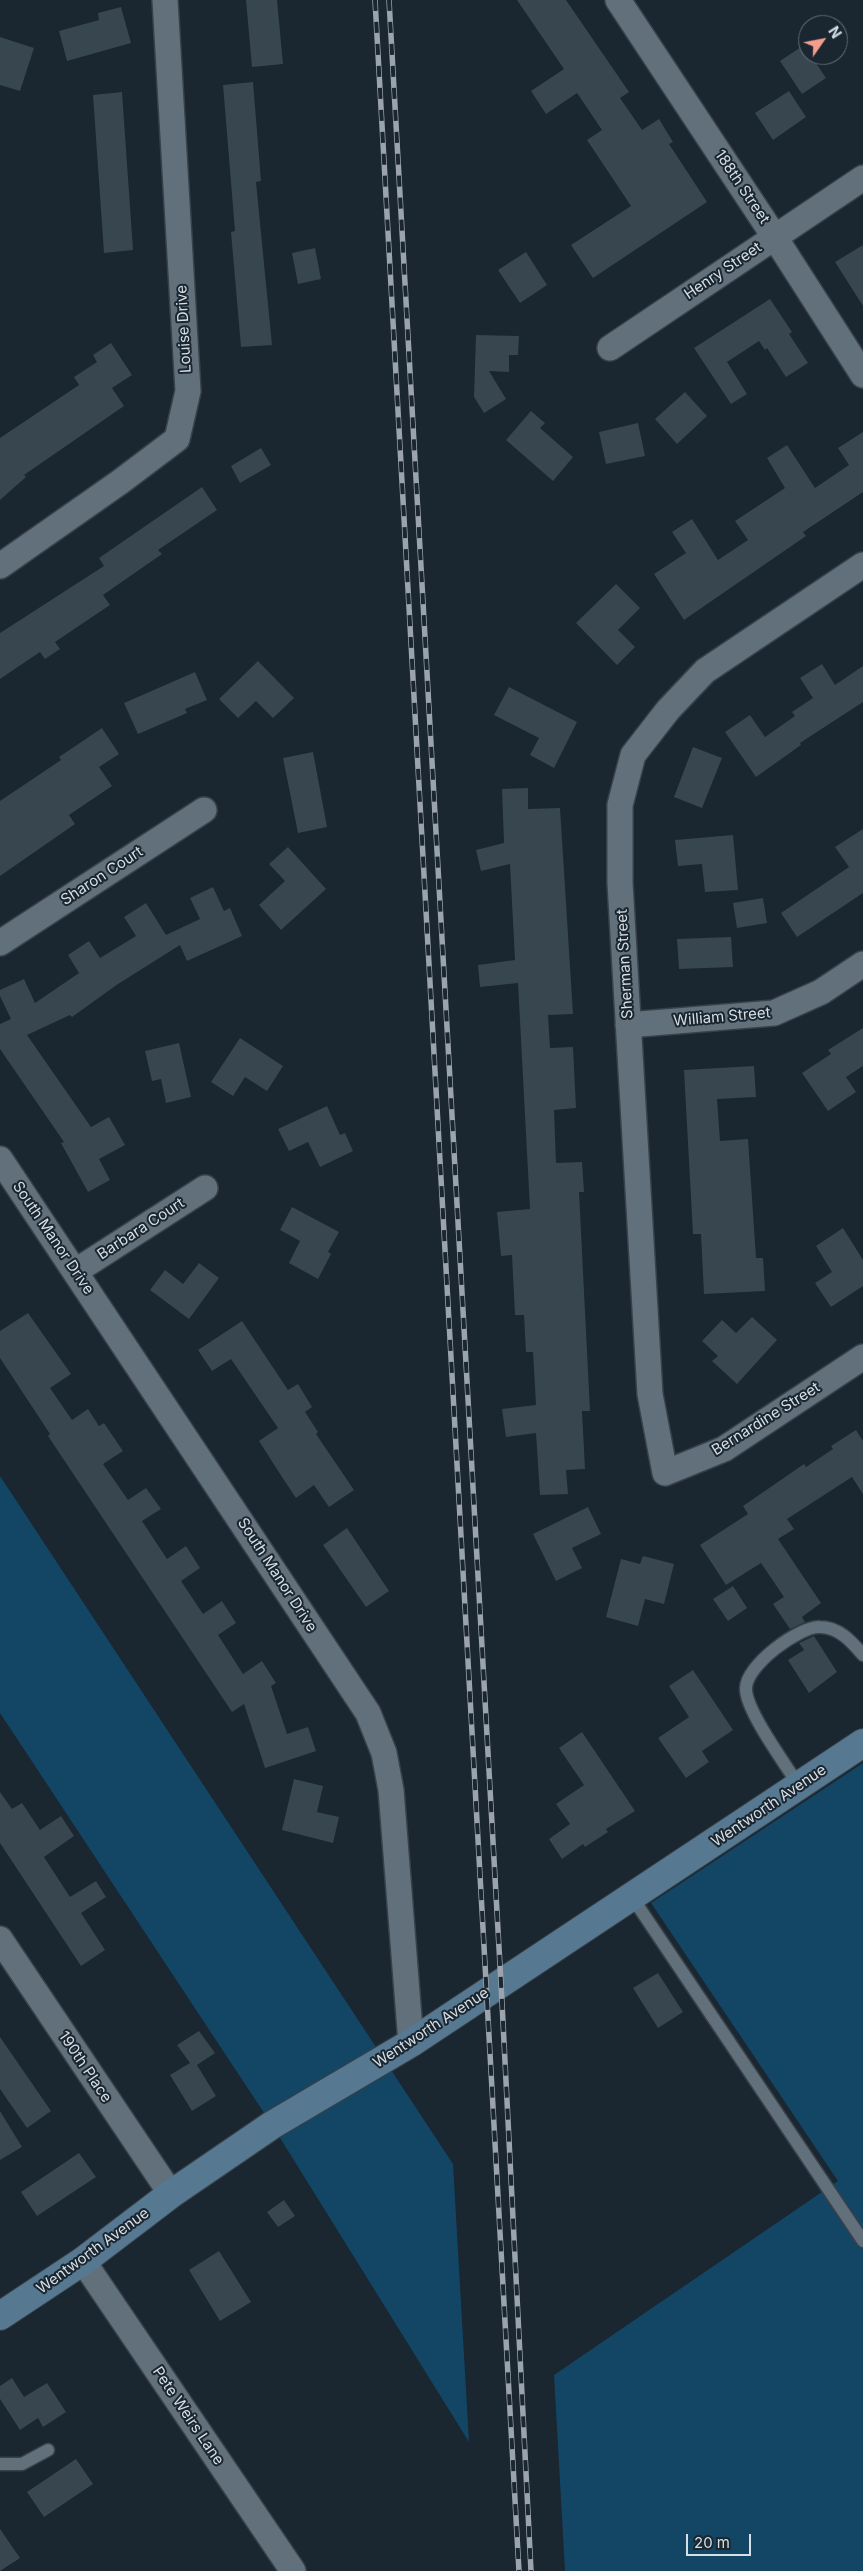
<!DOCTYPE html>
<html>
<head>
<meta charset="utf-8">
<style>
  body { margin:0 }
  #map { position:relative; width:863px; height:2571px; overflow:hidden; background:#1a2630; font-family:Inter,sans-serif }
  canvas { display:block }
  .north { position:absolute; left:798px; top:15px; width:50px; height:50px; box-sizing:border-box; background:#1a2630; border:1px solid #667079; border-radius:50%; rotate:57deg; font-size:14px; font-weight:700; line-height:20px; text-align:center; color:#d7dfe6 }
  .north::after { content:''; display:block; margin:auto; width:18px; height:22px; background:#f49d8c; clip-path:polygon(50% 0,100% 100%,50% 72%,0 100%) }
  .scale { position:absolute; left:686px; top:2534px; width:65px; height:22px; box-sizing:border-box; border:2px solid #d7dfe6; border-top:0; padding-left:6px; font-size:15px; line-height:18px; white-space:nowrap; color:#d7dfe6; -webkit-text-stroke:4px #1a2630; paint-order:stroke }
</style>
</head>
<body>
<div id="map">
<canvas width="863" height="2571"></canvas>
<div class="north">N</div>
<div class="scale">20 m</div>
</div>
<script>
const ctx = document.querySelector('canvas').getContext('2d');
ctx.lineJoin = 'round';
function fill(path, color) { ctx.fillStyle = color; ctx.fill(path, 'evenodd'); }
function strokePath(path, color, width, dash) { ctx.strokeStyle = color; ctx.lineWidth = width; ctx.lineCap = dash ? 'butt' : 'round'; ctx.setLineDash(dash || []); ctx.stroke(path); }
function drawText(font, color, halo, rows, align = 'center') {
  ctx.font = font + ' Inter,sans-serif'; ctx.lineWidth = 4; ctx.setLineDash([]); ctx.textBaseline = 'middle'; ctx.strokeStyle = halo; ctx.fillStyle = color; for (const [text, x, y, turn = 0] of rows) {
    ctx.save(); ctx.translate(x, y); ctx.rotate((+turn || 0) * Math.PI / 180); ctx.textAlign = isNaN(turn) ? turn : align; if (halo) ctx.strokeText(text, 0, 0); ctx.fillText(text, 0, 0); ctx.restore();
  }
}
fill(new Path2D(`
  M0,1476L453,2164L469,2442L272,2125L0,1713Z
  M863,1763V2571H565L554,2375L838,2181L651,1903Z`), '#134565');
fill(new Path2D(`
  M246,0H277L283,64L252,67Z
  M517,0H566L629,92L620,98L642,130L659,119L673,142L669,144L707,202L593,278L571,245L631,206L587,140L602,130L577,93L546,114L531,91L564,69Z
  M121,7L131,43L67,61L59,31L99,20L98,13Z
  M0,37L34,48L20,91L0,85Z
  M804,45L826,78L802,94L780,61Z
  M253,82L261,181L256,182L272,345L241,347L231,232L235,231L223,85Z
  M789,91L806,117L773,140L755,113Z
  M122,92L133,250L104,253L93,95Z
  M863,245V306L835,262Z
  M315,248L321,279L298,284L292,253Z
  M526,252L547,285L520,303L498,270Z
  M770,299L792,332L789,334L808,363L786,377L767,348L765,350L759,341L727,362L747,394L731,404L694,348Z
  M476,335L519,336L518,355H509V372L489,371L506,399L484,413L474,397Z
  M111,343L132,375L112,388L124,406L24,475L26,477L0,500V438L79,385L74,377L97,362L93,355Z
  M685,392L707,416L677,444L655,419Z
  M531,411L545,423L540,428L573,457L553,481L506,440Z
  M638,423L645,456L606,464L599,432Z
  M863,432V492L803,532L806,536L684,620L654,574L686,553L672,532L692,519L718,560L748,540L735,521L785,488L767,458L787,445L815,488L849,465L838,448Z
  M261,448L271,465L240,483L231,466Z
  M202,487L217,510L158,550L162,554L103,595L110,605L55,642L60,649L45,659L40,652L0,679V633L104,566L99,558Z
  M616,584L640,608L618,630L635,647L617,665L576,623Z
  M258,661L294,698L273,718L256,701L238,718L219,699Z
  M822,664L835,685L863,666V702L800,743L801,745L756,777L725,732L750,715L765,737L795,716L792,712L813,698L800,678Z
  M195,672L207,700L185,709L187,713L138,734L124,703Z
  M509,687L577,722L554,768L530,755L539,738L494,715Z
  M102,728L119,754L99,767L112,786L69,815L75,824L0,876V801L61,760L59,757Z
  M693,747L722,758L702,808L674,797Z
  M313,752L327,827L298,833L283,758Z
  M528,788V809L560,808L573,1014L548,1015L550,1048L573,1047L576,1108L554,1110L556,1163L582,1162L584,1192H579L590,1411H582L585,1469L566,1470L568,1494L540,1495L536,1433L506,1437L502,1409L536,1405L533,1352H526L524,1315H515L512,1255L501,1256L497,1212L530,1209L518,983L480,987L478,965L515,960L510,864L481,871L476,850L504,843L502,789Z
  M863,829V893L797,937L781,913L849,867L835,847Z
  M733,835L738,890L705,892L702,864L678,866L675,840Z
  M288,847L326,889L281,930L259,905L285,881L269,864Z
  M213,887L224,911L230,908L242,936L187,961L180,945L118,984L72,1017L70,1015L27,1035L91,1127L109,1117L125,1145L99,1159L110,1180L88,1192L61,1143L64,1142L0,1049V1024L11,1019L0,996V990L24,979L35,1003L79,973L68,955L89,941L100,958L136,936L124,917L146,903L166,935L200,919L190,898Z
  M763,898L767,923L737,928L733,903Z
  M731,937L733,967L679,969L677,939Z
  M863,1028V1066L846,1077L856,1092L828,1111L802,1073L831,1054L828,1050Z
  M240,1038L283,1066L267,1091L245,1077L233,1096L211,1082Z
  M179,1043L191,1097L166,1103L161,1079L152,1081L145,1051Z
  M754,1066L756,1097L717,1099L720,1141L748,1139L756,1258H763L765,1291L704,1294L701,1234H693L684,1070Z
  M327,1106L340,1135L345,1133L353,1151L320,1167L308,1142L289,1151L278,1129Z
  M292,1207L339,1232L328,1252L331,1254L318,1279L289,1263L300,1241L280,1230Z
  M843,1228L863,1260V1286L831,1307L815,1283L832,1272L816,1246Z
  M199,1263L219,1278L189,1319L150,1290L165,1270L183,1284Z
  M28,1313L71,1374L50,1388L72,1420L88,1409L99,1426L104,1423L123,1451L103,1464L128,1500L146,1488L161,1509L142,1521L167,1559L186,1546L200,1568L181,1581L203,1614L222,1601L236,1623L218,1635L243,1674L262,1661L276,1683L271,1686L287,1734L308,1727L316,1751L265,1768L244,1704L232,1712L48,1436L50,1434L0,1358V1331Z
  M752,1317L777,1340L737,1384L712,1361L718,1356L702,1341L722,1320L736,1333Z
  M242,1321L288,1390L298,1384L312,1407L305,1412L318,1432L316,1434L354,1490L329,1507L314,1485L296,1498L282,1477L259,1441L278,1428L231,1359L212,1371L198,1350Z
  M856,1430L863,1441V1494L852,1477L787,1519L794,1529L778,1539L821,1603L802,1617L805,1622L790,1629L773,1604L784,1597L761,1563L726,1585L700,1545L748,1514L743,1506L804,1464L806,1467L833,1449L831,1446Z
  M588,1507L601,1534L572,1548L582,1568L556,1581L533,1534Z
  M347,1528L389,1591L366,1607L323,1545Z
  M643,1556L674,1564L664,1604L645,1599L638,1626L606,1617L621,1559L640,1564Z
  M733,1586L747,1608L728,1621L713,1599Z
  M814,1636L837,1672L809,1693L788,1660L804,1650L799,1643Z
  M693,1670L733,1730L702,1751L709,1762L686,1778L658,1738L689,1717L669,1686Z
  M582,1732L635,1811L606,1829L608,1832L585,1847L583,1844L562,1859L549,1839L570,1824L556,1804L584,1785L559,1748Z
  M294,1779L323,1786L317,1812L339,1817L333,1843L282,1830Z
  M0,1792L12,1809L22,1803L40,1830L61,1816L74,1836L44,1857L70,1897L96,1881L106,1897L81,1913L105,1950L81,1966L0,1843Z
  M658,1973L683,2012L658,2028L633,1988Z
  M199,2031L215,2053L197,2065L216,2096L192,2111L170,2075L190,2063L177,2045Z
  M0,2037L51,2111L27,2128L0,2089Z
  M0,2111L22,2147L0,2160Z
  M79,2153L96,2177L37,2216L21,2192Z
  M284,2200L295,2216L278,2227L267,2212Z
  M219,2251L251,2302L220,2321L189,2270Z
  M12,2378L24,2397L47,2383L66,2412L43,2427L38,2418L20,2430L0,2399V2386Z
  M76,2459L93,2484L44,2517L27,2492Z
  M0,2529L20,2558L0,2571Z`), '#384650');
const lane = new Path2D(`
  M799,1786C786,1765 746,1711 746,1689C745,1666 799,1626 820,1627C839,1627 852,1642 863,1655
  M632,1897L863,2241
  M0,2464H22L48,2450`);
const street = new Path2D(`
  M618,0L774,236L863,375
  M610,348L863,178
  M863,565L705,671L668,710L633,755L620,805V883L650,1394L665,1473L724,1449L863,1357
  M0,566L120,482L177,439L188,391L165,0
  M0,943L204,810
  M628,1025L774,1013L821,992L863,964
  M0,1159L368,1713L384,1753L391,1790L411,2043
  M76,1271L205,1188
  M0,1939L171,2194
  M83,2261L293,2571`);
const secondary = new Path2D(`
  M0,2316L83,2261L171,2194L272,2125L411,2043L863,1743`);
strokePath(lane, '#374149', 15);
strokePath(street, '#374149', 28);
strokePath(secondary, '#374149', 30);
strokePath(lane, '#62707c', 12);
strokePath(street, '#62707c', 25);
strokePath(secondary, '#567891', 28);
const rail = new Path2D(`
  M375,0L519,2571
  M389,0L501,1983L531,2571`);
strokePath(rail, '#9ba4ac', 5.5);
strokePath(rail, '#1a2630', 4, [11]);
drawText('15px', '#d7dfe6', '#1a2630', [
  ["188th Street",742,187,56],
  ["Henry Street",723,271,-34],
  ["Louise Drive",184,329,-93],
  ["Sharon Court",102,876,-33],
  ["Sherman Street",625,964,-93],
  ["William Street",722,1017,-5],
  ["Barbara Court",141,1229,-33],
  ["South Manor Drive",53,1238,56],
  ["Bernardine Street",766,1419,-32],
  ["South Manor Drive",277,1575,57],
  ["Wentworth Avenue",769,1806,-34],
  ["Wentworth Avenue",431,2028,-33],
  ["190th Place",85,2067,56],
  ["Wentworth Avenue",93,2251,-36],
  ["Pete Weirs Lane",188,2416,56]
]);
</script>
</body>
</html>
